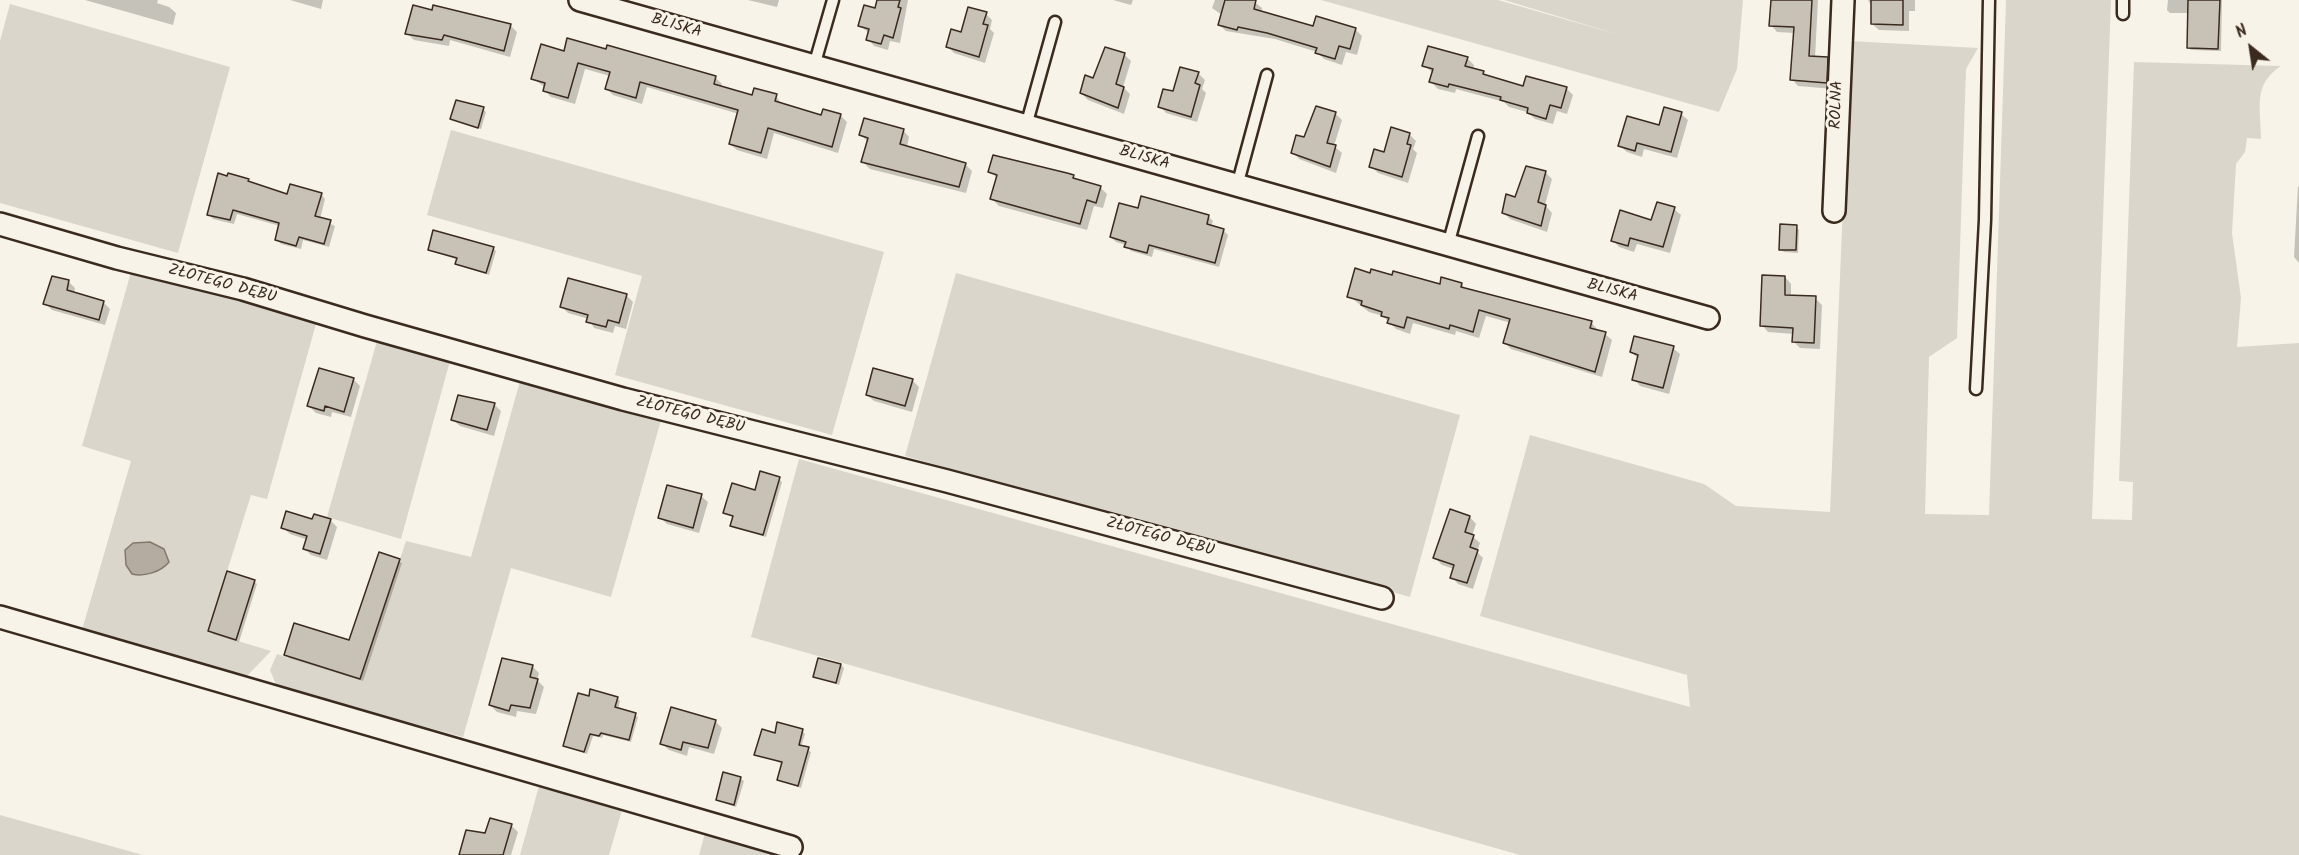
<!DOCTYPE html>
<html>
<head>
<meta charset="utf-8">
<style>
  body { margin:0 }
  #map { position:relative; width:2299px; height:855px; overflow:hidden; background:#f7f3e8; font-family:Kalam,sans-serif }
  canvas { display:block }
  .north { position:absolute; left:2221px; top:18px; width:60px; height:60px; -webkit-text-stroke:4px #f7f3e8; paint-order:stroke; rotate:330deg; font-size:16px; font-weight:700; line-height:24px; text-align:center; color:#3b2a1e }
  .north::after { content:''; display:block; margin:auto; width:21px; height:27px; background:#3b2a1e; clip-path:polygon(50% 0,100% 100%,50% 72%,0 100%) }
</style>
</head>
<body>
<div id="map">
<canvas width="2299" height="855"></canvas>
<div class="north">N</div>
</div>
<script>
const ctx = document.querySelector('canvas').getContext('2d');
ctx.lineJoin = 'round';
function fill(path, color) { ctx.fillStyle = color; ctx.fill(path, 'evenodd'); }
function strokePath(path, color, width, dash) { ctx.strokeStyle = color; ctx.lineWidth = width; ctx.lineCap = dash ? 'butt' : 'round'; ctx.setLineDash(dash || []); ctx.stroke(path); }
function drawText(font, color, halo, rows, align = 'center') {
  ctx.font = font + ' Kalam,sans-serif'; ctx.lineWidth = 6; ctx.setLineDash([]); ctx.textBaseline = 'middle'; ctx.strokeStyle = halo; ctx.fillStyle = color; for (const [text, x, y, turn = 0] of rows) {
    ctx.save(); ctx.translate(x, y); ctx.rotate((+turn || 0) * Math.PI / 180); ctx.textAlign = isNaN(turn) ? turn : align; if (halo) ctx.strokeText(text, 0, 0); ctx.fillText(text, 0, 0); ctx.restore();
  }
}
fill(new Path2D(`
  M1321,0H1498L1623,36L1504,0H1743L1737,69L1719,112Z
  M2006,0H2111L2092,519L2132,520L2133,482L2119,481L2134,62L2281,66C2252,85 2261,108 2261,139L2247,138L2245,152L2236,164L2232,233L2241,298L2237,347L2299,343V855H1520L751,637L799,459L1690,707L1687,675L1480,616L1530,435L1704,484L1736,506L1830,512L1850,41L1978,48L1966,69L1957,338L1929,357L1925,514L1989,515Z
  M10,4L230,67L178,253L0,203V41Z
  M451,130L884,252L832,435L615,375L642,276L427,215Z
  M131,272L274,309L316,324L267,499L251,495L208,632L271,651L246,677L82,630L131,461L82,446Z
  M956,273L1460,415L1410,597L905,456Z
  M377,341L450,361L401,539L327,517Z
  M520,381L661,420L611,597L511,568L463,737L277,687L270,670L277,654L360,679L406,541L471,557Z
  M539,786L622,810L609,855H520Z
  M0,815L143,855H0Z
  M705,833L783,855H699Z`), '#dbd6cb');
const water = new Path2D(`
  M150,542L164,549L169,562C161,572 144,577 132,574L126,565L125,550L133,543Z`);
fill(water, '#b4aca0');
strokePath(water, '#84786c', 1.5);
fill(new Path2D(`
  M85,0H158L157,3L169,7L176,13L173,25Z
  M290,0H323L321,9Z
  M748,0H779L777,7Z
  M879,0H908L900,43L890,41L888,50L874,46L868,39L869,33L860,26L876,9Z
  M1113,0H1133L1131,5Z
  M1215,0H1252L1262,8L1261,13L1314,27L1356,30L1362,36L1357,55L1346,52L1342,65L1324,59L1317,52L1275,39L1226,31L1219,25L1222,15L1212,8Z
  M1772,0H1818L1815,58L1827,59L1834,65L1833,89L1798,86L1792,79L1795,33L1777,32L1771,25Z
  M1868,0H1915V11H1909V31L1879,30L1872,24L1873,8Z
  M2168,0H2222L2221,51L2191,50L2188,47L2189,13H2170L2167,10Z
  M434,7L511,26L517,32L510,57L450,40L449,46L414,40L407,33L433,11Z
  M986,14L992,20L990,29L994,33L985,63L954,53L948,47Z
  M565,53L715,77L722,84L721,87L753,97L776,96L782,105L822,116L824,111L841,116L847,122L838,153L774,133L767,159L737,150L730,144L739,114L647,87L642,104L613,95L606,88L610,76L585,69L575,104L551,97L544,90L545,87L533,79Z
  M1124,54L1131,61L1123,87L1130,94L1124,114L1088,100L1081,93Z
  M1467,58L1474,65L1473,70L1487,77L1525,87L1566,88L1573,95L1567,114L1557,111L1553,124L1535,119L1527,112L1509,107L1504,102L1456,89L1455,93L1438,89L1431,82L1433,73L1424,65Z
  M1198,73L1205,80L1202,89L1206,93L1197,122L1166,113L1160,106Z
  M483,109L486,112L481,129L452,119Z
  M1335,113L1342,120L1334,146L1342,153L1336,173L1299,159L1293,152Z
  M1681,114L1688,120L1677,158L1644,149L1642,157L1627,152L1620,146Z
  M903,130L909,137L907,147L965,164L972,171L966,193L870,169L863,162L868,142L861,135Z
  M1409,134L1416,141L1413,149L1417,153L1408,183L1378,173L1371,166Z
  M990,171L1073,176L1078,181L1100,187L1107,194L1103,208L1094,206L1087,230L999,206L992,199L997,178Z
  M1545,172L1552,179L1545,205L1552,213L1547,232L1510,219L1503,212Z
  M248,180L252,184L289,196L321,194L325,199L320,219L335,226L329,247L303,240L301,249L281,244L276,239L280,226L237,214L234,224L213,219L208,214Z
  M2298,186L2299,187V263L2294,257Z
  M1674,209L1681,215L1670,253L1637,244L1634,252L1619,247L1613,240Z
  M1139,210L1208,216L1213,221L1211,227L1223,230L1228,235L1219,267L1154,249L1152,257L1131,251L1126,245L1116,242L1111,237Z
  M1796,227L1799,230L1798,253L1784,252L1781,250Z
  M493,248L496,251L489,275L460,266L458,260L429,250Z
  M1371,275L1441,286L1461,284L1467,290L1591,322L1597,329V331L1605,334L1612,340L1602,377L1511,349L1505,343L1511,323L1486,316L1479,338L1456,331L1455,335L1413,323L1410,334L1396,329L1383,316L1369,312L1349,296Z
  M53,277L69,282L75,288L74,293L103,302L110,309L105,325L52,310L45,303Z
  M1785,277L1791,284V297L1815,298L1822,305L1820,349L1800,348L1794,342V334L1768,332L1762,325Z
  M569,280L627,296L633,302L626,329L615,326L613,333L594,328L589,319L568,313L562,307Z
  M1673,348L1680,354L1669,394L1640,386L1634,379L1639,359L1631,352Z
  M353,379L360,386L351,417L332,412L331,417L316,413L309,406Z
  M912,380L919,387L912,412L874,401L867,395Z
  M494,404L501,411L494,436L460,426L453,420Z
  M779,479L782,482L766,537L734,528L731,525L756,492Z
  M701,496L708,502L699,533L667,524L660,517Z
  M1451,511L1470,517L1476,524L1472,536L1480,543L1477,552L1483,558L1473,589L1458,584L1452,577L1454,569L1442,565L1435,558Z
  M330,520L337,527L327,560L311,555L305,549L308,540L290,534L283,528Z
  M380,554L402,563L363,681L289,658L286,655L350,642Z
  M254,581L257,584L239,642L213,634L210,631Z
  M841,665L844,668L839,685L815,677Z
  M532,666L539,673L537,680L544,687L536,714L517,711L516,717L497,712L490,705Z
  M590,698H617L620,701L618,709L638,717L631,742L603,735L602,738L593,736L587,754L565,746Z
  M715,721L722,728L714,754L689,747L687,756L669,750L662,744Z
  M802,731L805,734L801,747L811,752L801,788L779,780L783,764L756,754L776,735Z
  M741,779L744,781L736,807L720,802L717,799Z
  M511,825L518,832L511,855H460L486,835Z`), '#0003');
const building = new Path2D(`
  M877,0H900L898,7L901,8L893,38L884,35L881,44L866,40L869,29L858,26L864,5L875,8Z
  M1225,0H1256L1254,9L1313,26L1316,16L1356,28L1350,49L1339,46L1335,59L1315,53L1317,48L1267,33L1238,27L1237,30L1218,25Z
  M1771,0H1812L1809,56L1828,57L1827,83L1790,80L1794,27L1769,26Z
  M1871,0H1903V25L1871,24Z
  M2188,0H2220L2218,49L2187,48Z
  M413,5L432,10L433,5L511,24L504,51L444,35L442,40L405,34Z
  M968,7L987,12L983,24L988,25L979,57L946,47L951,29L961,32Z
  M567,38L606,49L607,45L716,76L714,84L752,95L754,88L777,94L775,101L821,115L823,109L841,114L832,147L768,128L761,153L729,144L738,110L640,82L636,98L605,89L610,72L578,63L568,98L543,91L545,83L531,79L541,44L564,51Z
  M1428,46L1468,57L1465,66L1484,71L1483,74L1523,86L1526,76L1567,87L1561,108L1550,105L1546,119L1527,113L1528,108L1500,100L1501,97L1449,84L1448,87L1429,82L1433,69L1422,66Z
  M1105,47L1125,53L1116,84L1124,87L1118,108L1080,93L1085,75L1093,78Z
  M1180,67L1199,72L1195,83L1200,85L1191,117L1158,107L1163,89L1173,91Z
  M456,100L484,107L478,128L450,119Z
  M1316,106L1336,112L1327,143L1336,145L1330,167L1291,153L1296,135L1304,137Z
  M1664,107L1682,112L1671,152L1637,143L1635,151L1618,146L1627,116L1659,125Z
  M864,118L904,129L900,144L966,163L959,187L861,162L868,138L859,135Z
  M1391,127L1410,133L1407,144L1411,145L1402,177L1369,167L1374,149L1384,152Z
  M993,155L1067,173L1074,175L1073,178L1101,186L1096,203L1087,200L1080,224L990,199L997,175L988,172Z
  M1526,166L1546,171L1538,202L1546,205L1541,226L1502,213L1506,194L1515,197Z
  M218,173L227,176L228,173L249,179L248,181L287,194L290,184L322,193L315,216L331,220L324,244L299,237L296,246L275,240L279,223L233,210L230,220L207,215Z
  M1141,196L1209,215L1207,224L1224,229L1215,263L1149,245L1147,253L1124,247L1126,242L1110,237L1119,203L1138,208Z
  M1657,202L1675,207L1663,247L1630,238L1628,246L1611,241L1620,210L1651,220Z
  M1780,224L1797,225L1796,250H1779Z
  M433,230L494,247L486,273L455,264L457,258L428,250Z
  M1355,268L1370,273L1371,269L1392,275L1393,271L1440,284L1441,277L1462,283L1461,287L1592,321L1590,328L1606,332L1595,372L1503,343L1510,319L1479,310L1473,332L1450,325L1449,329L1407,317L1404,328L1387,323L1389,318L1381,316L1382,312L1361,305L1362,301L1347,297Z
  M1762,275L1785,276V295L1816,296L1814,343L1792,342L1793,328L1760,326Z
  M52,276L69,280L67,290L104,301L99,320L43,304Z
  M568,278L627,294L619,323L608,320L606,327L586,322L588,315L560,307Z
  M1634,336L1674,346L1663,388L1632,380L1638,355L1630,352Z
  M319,368L354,378L344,412L325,406L324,411L307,406Z
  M873,368L913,379L905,406L866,395Z
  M458,395L495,403L487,430L451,420Z
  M760,471L780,477L763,535L730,526L733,516L723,513L732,483L755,490Z
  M667,485L702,494L693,528L658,518Z
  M1450,509L1470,516L1465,532L1474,535L1470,547L1478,550L1467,583L1450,578L1454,565L1433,558Z
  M286,511L312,519L314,514L331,519L320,554L303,549L307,536L281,528Z
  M379,552L400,559L360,679L284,655L294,623L349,640Z
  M227,571L255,580L236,640L208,631Z
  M502,658L533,665L530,677L538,679L530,708L511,705L509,711L489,705Z
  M818,658L841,664L836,683L813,677Z
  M590,689L618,697L615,707L636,713L629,740L601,733L599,736L590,734L584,752L563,746L578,693L589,696Z
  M671,707L716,720L708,748L683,742L681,750L660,744Z
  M777,722L803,729L799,745L809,747L798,786L777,780L782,762L754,755L762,729L775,733Z
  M723,772L741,777L734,805L716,800Z
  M490,818L512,824L503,855H459L466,830L485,833Z`);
fill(building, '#c8c1b6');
strokePath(building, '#3b2a1e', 1.5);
const lane = new Path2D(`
  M2123,14V0
  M814,66L833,0
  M1026,126L1055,22
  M1237,186L1267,75
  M1448,245L1478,136
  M1976,389L1985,220L1989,0`);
const street = new Path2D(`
  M580,0L1708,318
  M1834,211L1843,0
  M0,224L117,258L243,289L365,326L623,399L947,481L1382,598
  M0,617L791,847`);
strokePath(lane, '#3b2a1e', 15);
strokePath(street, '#3b2a1e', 26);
strokePath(lane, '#f7f3e8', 10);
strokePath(street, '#f7f3e8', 21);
drawText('16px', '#3b2a1e', '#f7f3e8', [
  ["BLISKA",676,27,16],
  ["ROLNA",1838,105,-88],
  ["BLISKA",1144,159,16],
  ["ZŁOTEGO DĘBU",222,285,15],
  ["BLISKA",1612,292,15],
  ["ZŁOTEGO DĘBU",690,416,14],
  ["ZŁOTEGO DĘBU",1160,538,15]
]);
</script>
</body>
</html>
